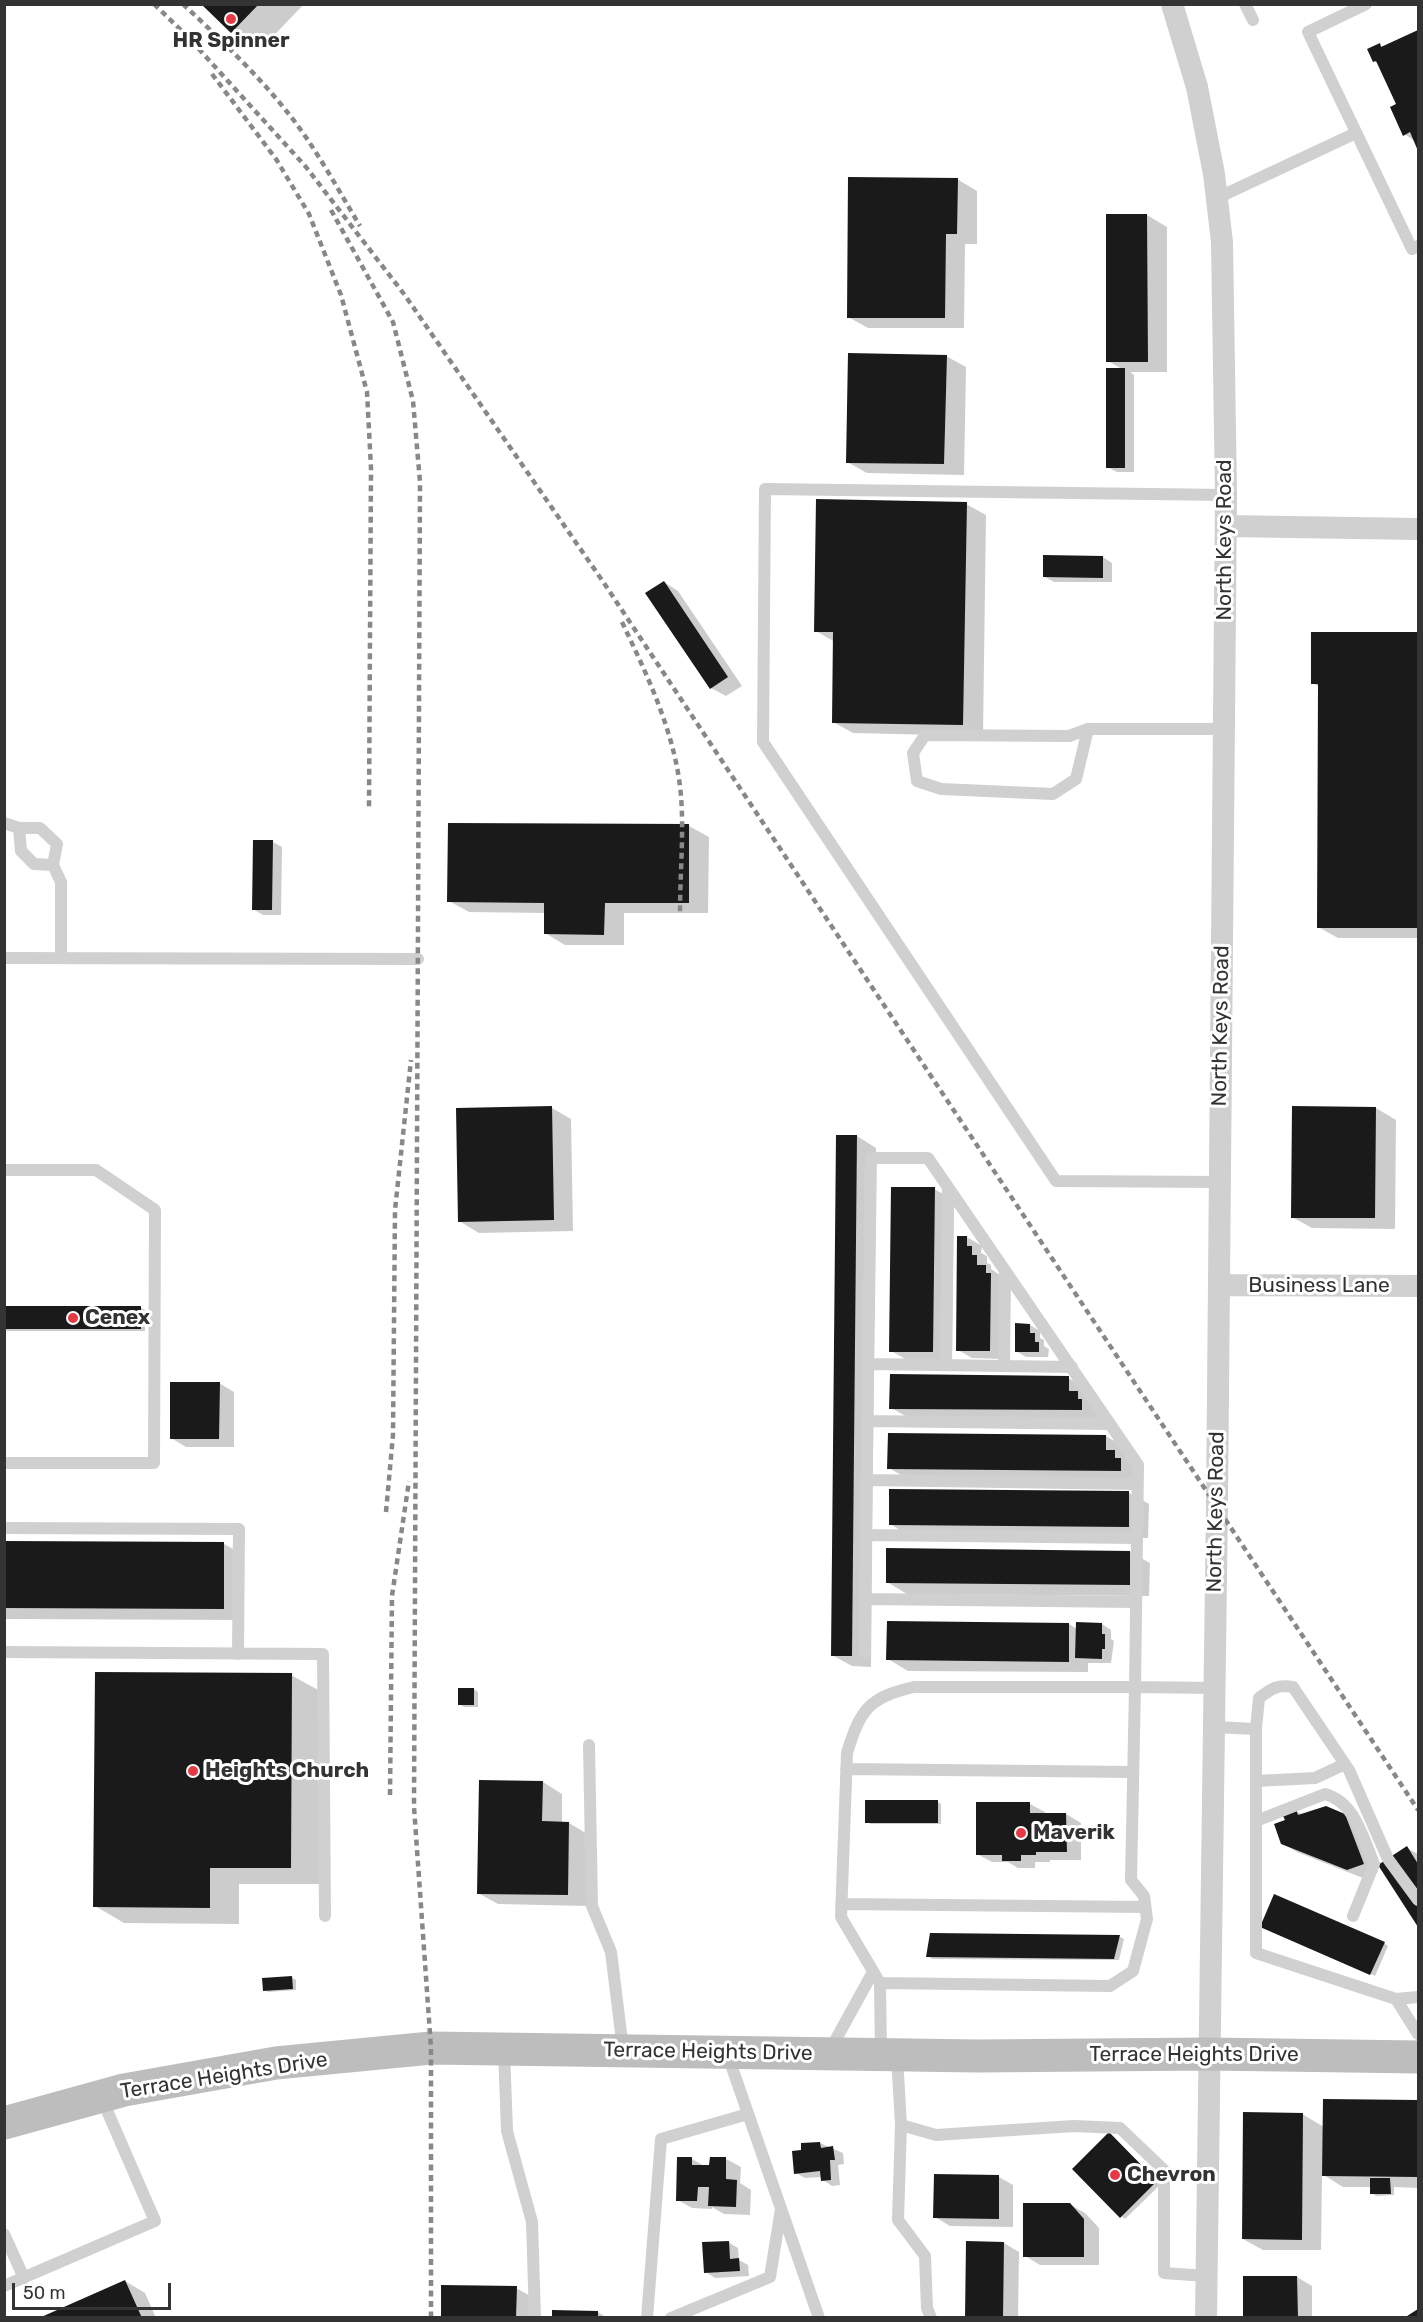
<!DOCTYPE html>
<html>
<head>
<meta charset="utf-8">
<style>
  body { margin:0 }
  #map { position:relative; width:1423px; height:2322px; overflow:hidden; background:#fff; font-family:Rubik,sans-serif }
  canvas { display:block }
  .frame { position:absolute; inset:0; border:6px solid #333; pointer-events:none }
  .scale { position:absolute; left:12px; top:2283px; width:159px; height:27px; box-sizing:border-box; border:3px solid #333; border-top:0; padding-left:8px; font-size:18px; line-height:21px; white-space:nowrap; color:#333; -webkit-text-stroke:4px #fff; paint-order:stroke }
</style>
</head>
<body>
<div id="map">
<canvas width="1423" height="2322"></canvas>
<div class="frame"></div>
<div class="scale">50 m</div>
</div>
<script>
const ctx = document.querySelector('canvas').getContext('2d');
ctx.lineJoin = 'round';
function fill(path, color) { ctx.fillStyle = color; ctx.fill(path, 'evenodd'); }
function strokePath(path, color, width, dash) { ctx.strokeStyle = color; ctx.lineWidth = width; ctx.lineCap = dash ? 'butt' : 'round'; ctx.setLineDash(dash || []); ctx.stroke(path); }
function drawText(font, color, halo, rows, align = 'center') {
  ctx.font = font + ' Rubik,sans-serif'; ctx.lineWidth = 6; ctx.setLineDash([]); ctx.textBaseline = 'middle'; ctx.strokeStyle = halo; ctx.fillStyle = color; for (const [text, x, y, turn = 0] of rows) {
    ctx.save(); ctx.translate(x, y); ctx.rotate((+turn || 0) * Math.PI / 180); ctx.textAlign = isNaN(turn) ? turn : align; if (halo) ctx.strokeText(text, 0, 0); ctx.fillText(text, 0, 0); ctx.restore();
  }
}
fill(new Path2D(`
  M203,4H304L261,49L232,32Z
  M1418,32V147L1415,141L1404,134L1398,105L1378,63L1374,61L1379,45L1384,47Z
  M957,179L977,191V244H965L964,328H868L848,317Z
  M1108,215H1147L1167,227V372H1130L1134,375V472H1117L1107,467L1122,369L1108,361Z
  M946,356L966,367L964,475L867,473L847,462Z
  M966,504L986,515L983,736L853,733L833,722L835,642L816,631Z
  M1103,557L1112,563V582H1054L1045,577Z
  M664,582L678,591L742,686L726,696L711,688Z
  M1312,633L1418,634V938H1338L1318,927L1320,687L1312,683Z
  M449,825L689,826L709,837L708,913H624V945H565L545,933V913L469,912L449,901Z
  M273,842L282,847L281,915H263L253,909Z
  M552,1108L571,1119L573,1231L479,1233L459,1221Z
  M1376,1108L1396,1120L1395,1229L1312,1228L1292,1217Z
  M857,1136L876,1148L871,1667L852,1666L832,1655Z
  M934,1189L954,1200L952,1363L911,1362L891,1351Z
  M967,1237L982,1246L981,1253L987,1256V1263L991,1265V1269L1000,1275L1004,1359L972,1358L958,1350Z
  M4,1307L141,1308L145,1310V1331H7L4,1329Z
  M1017,1325H1030L1040,1331V1338L1044,1340V1346L1049,1349L1048,1357H1026L1016,1351Z
  M1068,1378L1088,1389L1101,1421L911,1419L891,1408Z
  M219,1383L234,1392V1447H186L171,1438Z
  M1106,1436L1126,1448L1140,1481L908,1479L889,1468Z
  M1129,1493L1149,1504L1148,1538L910,1536L890,1524Z
  M4,1543L224,1544L244,1555V1620L4,1619Z
  M1130,1552L1150,1563L1149,1596L907,1594L887,1582Z
  M1069,1624L1077,1629L1102,1624L1111,1630V1639L1114,1641L1111,1663H1088V1672L908,1671L888,1659Z
  M291,1675L320,1691L319,1884H239V1924L124,1923L95,1906Z
  M474,1689L478,1692V1707H464L460,1704Z
  M543,1782L562,1794V1823H569L589,1835L587,1906L498,1904L478,1893Z
  M937,1801L941,1804V1824H871L866,1822Z
  M977,1804H1030L1045,1812V1814H1066L1081,1823V1860H1050V1862H1035V1868H1018L1008,1862H992L977,1854Z
  M1296,1811L1303,1815H1345L1360,1824L1378,1872L1363,1878L1297,1852L1282,1843L1287,1821Z
  M1407,1848L1418,1854V1924L1380,1865Z
  M1266,1928L1384,1943L1388,1946L1375,1976Z
  M932,1934L1120,1937L1124,1939L1119,1960L932,1959L928,1956Z
  M291,1977L296,1980V1990L268,1992L264,1990Z
  M1325,2100L1418,2102V2188L1394,2187V2195L1376,2196L1372,2193V2187H1343L1322,2174L1321,2250H1263L1243,2239L1302,2114L1324,2127Z
  M1109,2134L1161,2184L1125,2219L1121,2216Z
  M820,2143L843,2153L844,2164L838,2165L840,2185L832,2186L823,2180L822,2177L805,2178L796,2173L803,2151Z
  M692,2159L706,2167L726,2159L741,2167L740,2183L751,2190L750,2215L724,2214L712,2207V2209L692,2208L678,2200Z
  M999,2177L1013,2185V2227L950,2226L935,2217Z
  M1069,2204L1085,2213L1099,2228V2265H1040L1025,2256Z
  M728,2242L738,2248L739,2260L748,2265L749,2276L715,2278L706,2272Z
  M1004,2243L1019,2252L1018,2318H967Z
  M1244,2277H1297L1312,2286V2318H1245Z
  M125,2281L145,2293L156,2318H43Z
  M516,2288L536,2299V2318H442Z
  M554,2311L598,2312L607,2318H554Z`), '#0003');
fill(new Path2D(`
  M201,4H259L231,33Z
  M1418,30V151L1410,132L1403,136L1390,107L1396,104L1376,61L1373,62L1367,49L1380,43L1381,47Z
  M848,177L958,178L957,234H946L945,318H847Z
  M1106,214H1147L1148,362H1106Z
  M848,353L947,355L944,464L846,463Z
  M1106,368H1125V468H1106Z
  M816,499L967,502L963,725L832,723L833,632H814Z
  M1043,555L1103,556V578L1043,577Z
  M664,581L728,677L710,689L645,593Z
  M1311,632H1418V928H1317L1318,684H1311Z
  M448,823L689,824V903H605L604,935L544,934V903L447,902Z
  M253,840H273L272,910H252Z
  M552,1106L554,1220L458,1222L456,1108Z
  M1292,1106L1376,1107L1375,1218H1291Z
  M836,1135H857L852,1656H831Z
  M891,1187H935L933,1352H889Z
  M957,1236H967V1246H972V1255H977V1265H986V1273H991L990,1351H956Z
  M4,1306H141V1329H4Z
  M1015,1323L1030,1324V1333H1035V1342H1039V1352H1015Z
  M890,1374L1069,1376V1391H1078V1399H1082V1410L889,1409Z
  M170,1382H220L219,1439H170Z
  M888,1433L1106,1435V1450H1115V1458H1121V1471L887,1469Z
  M889,1489L1129,1491V1527L889,1525Z
  M4,1541L224,1542V1609L4,1608Z
  M886,1548L1130,1551V1585L886,1583Z
  M887,1621L1069,1623V1662L886,1660Z
  M1076,1622L1102,1623V1634H1105V1649H1102V1659L1075,1658Z
  M95,1672L292,1673L291,1868H210V1908L93,1907Z
  M458,1688H474V1705H458Z
  M479,1780L543,1781L542,1821L569,1822L568,1895L477,1894Z
  M865,1800H938V1823H865Z
  M976,1802H1030V1813H1066L1067,1852H1036V1855H1021V1861H1002V1855H976Z
  M1326,1806L1345,1814L1364,1864L1347,1870L1281,1844L1274,1824L1285,1820L1282,1814L1296,1809L1298,1815Z
  M1407,1846L1418,1864V1927L1378,1865Z
  M1274,1894L1385,1942L1370,1975L1260,1927Z
  M930,1933L1120,1935L1114,1959L926,1957Z
  M292,1976L293,1989L263,1991L262,1978Z
  M1323,2099L1418,2100V2177L1322,2176Z
  M1243,2112L1303,2113L1302,2240L1242,2239Z
  M1109,2132L1157,2181L1120,2218L1072,2169Z
  M820,2142L821,2148L833,2146L835,2160H830L831,2180L821,2181L820,2171L794,2174L792,2151L801,2150V2143Z
  M677,2157H692V2165H709L710,2157H726V2179L737,2180L736,2207L708,2206L709,2187H698L697,2201H676Z
  M934,2174L999,2175V2219L933,2218Z
  M1370,2178H1390L1391,2194H1370Z
  M1023,2203H1070L1084,2219V2257H1023Z
  M729,2241L730,2259L739,2258L740,2271L704,2273L702,2242Z
  M966,2241L1004,2242L1003,2318H965Z
  M1243,2276H1297L1298,2318H1243Z
  M125,2280L142,2318H39Z
  M441,2285L517,2286L516,2318H441Z
  M1418,2309V2318H1404Z
  M552,2310L598,2311V2318H552Z`), '#1a1a1a');
strokePath(new Path2D(`
  M1245,4L1253,20
  M1366,4L1308,32L1412,249L1418,246
  M1217,198L1356,133
  M1088,729L1076,779L1053,794L941,789L917,781L913,753L925,735L1069,736L1088,729H1224
  M4,823L19,828H40L57,844L53,865L61,882V958
  M19,828L21,851L34,864L53,865
  M4,958L418,959
  M4,1170H96L155,1210L154,1463H4
  M1220,1182L1056,1181L763,742L765,489L1226,495
  M869,1364L1072,1367
  M946,1365L948,1187
  M1004,1366L1005,1273
  M868,1421L1109,1424
  M867,1480L1137,1484
  M4,1528L239,1529L238,1654
  M866,1535L1137,1538
  M1136,1602L865,1599L871,1158H928L1138,1465L1135,1687L1214,1688
  M4,1652L323,1654L325,1916
  M865,1652V1599
  M914,1687H1135L1131,1880L1144,1896L1147,1919L1133,1971L1110,1986L880,1983L841,1917L847,1753C860,1710 869,1697 914,1687Z
  M1213,1727L1256,1729
  M589,1745L592,1906L611,1952L623,2049
  M846,1769L1133,1772
  M1256,1781L1315,1778L1345,1764
  M1256,1821L1325,1794C1355,1802 1363,1838 1374,1864L1353,1916
  M1418,1900L1388,1859L1349,1770L1293,1687C1277,1684 1271,1689 1259,1698L1256,1729V1953L1396,1999L1418,1997
  M841,1904L1145,1907
  M880,1983L881,2054
  M1396,1999L1418,2034
  M504,2050L507,2131L532,2222L535,2318
  M830,2050L873,1972
  M727,2053L819,2318
  M897,2056L901,2125L936,2135L1074,2126L1120,2128L1164,2170V2273L1206,2276
  M901,2125L898,2220L925,2256L927,2308L931,2318
  M4,2234L24,2278
  M4,2286L155,2221L102,2099
  M647,2318L661,2139L748,2114
  M671,2318L770,2277L781,2209`), '#d0d0d0', 12);
strokePath(new Path2D(`
  M1172,4L1197,87L1214,174L1222,242L1226,495L1217,1504L1206,2318
  M1226,526L1418,529
  M1219,1285L1418,1286`), '#d0d0d0', 22);
strokePath(new Path2D(`
  M4,2123L124,2090L276,2063L431,2048L978,2056L1208,2054L1418,2057`), '#bdbdbd', 33);
strokePath(new Path2D(`
  M154,4L187,36L306,167L404,294L604,583L1418,1810
  M183,4C218,37 259,76 288,113C316,148 337,188 360,226
  M212,74L276,159L309,214L341,295L367,392L371,468L369,808
  M331,210L393,322L413,401L420,482L414,1807L431,2048V2318
  M622,622C648,677 676,735 681,796C684,834 680,874 680,912
  M386,1512L393,1435L395,1210L411,1060
  M390,1795L392,1596L409,1481`), '#888', 4.5, [6, 4.5]);
for (const [x, y, r, color] of [
  [231,19,6,"#e63946"],
  [73,1318,6,"#e63946"],
  [193,1771,6,"#e63946"],
  [1021,1833,6,"#e63946"],
  [1115,2175,6,"#e63946"]
]) { const dot = new Path2D(); dot.arc(x, y, r, 0, 2 * Math.PI); ctx.fillStyle = color; ctx.fill(dot); strokePath(dot, '#fff', 2); }
drawText('bold 21px', '#333', '#fff', [
  ["HR Spinner",231,41,"center"],
  ["Cenex",85,1318],
  ["Heights Church",205,1771],
  ["Maverik",1033,1833],
  ["Chevron",1127,2175]
], 'left');
drawText('21px', '#333', '#fff', [
  ["North Keys Road",1225,540,-90],
  ["North Keys Road",1221,1026,-89],
  ["Business Lane",1319,1286],
  ["North Keys Road",1216,1512,-89],
  ["Terrace Heights Drive",708,2052,1],
  ["Terrace Heights Drive",1194,2055],
  ["Terrace Heights Drive",224,2076,-9]
]);
</script>
</body>
</html>
